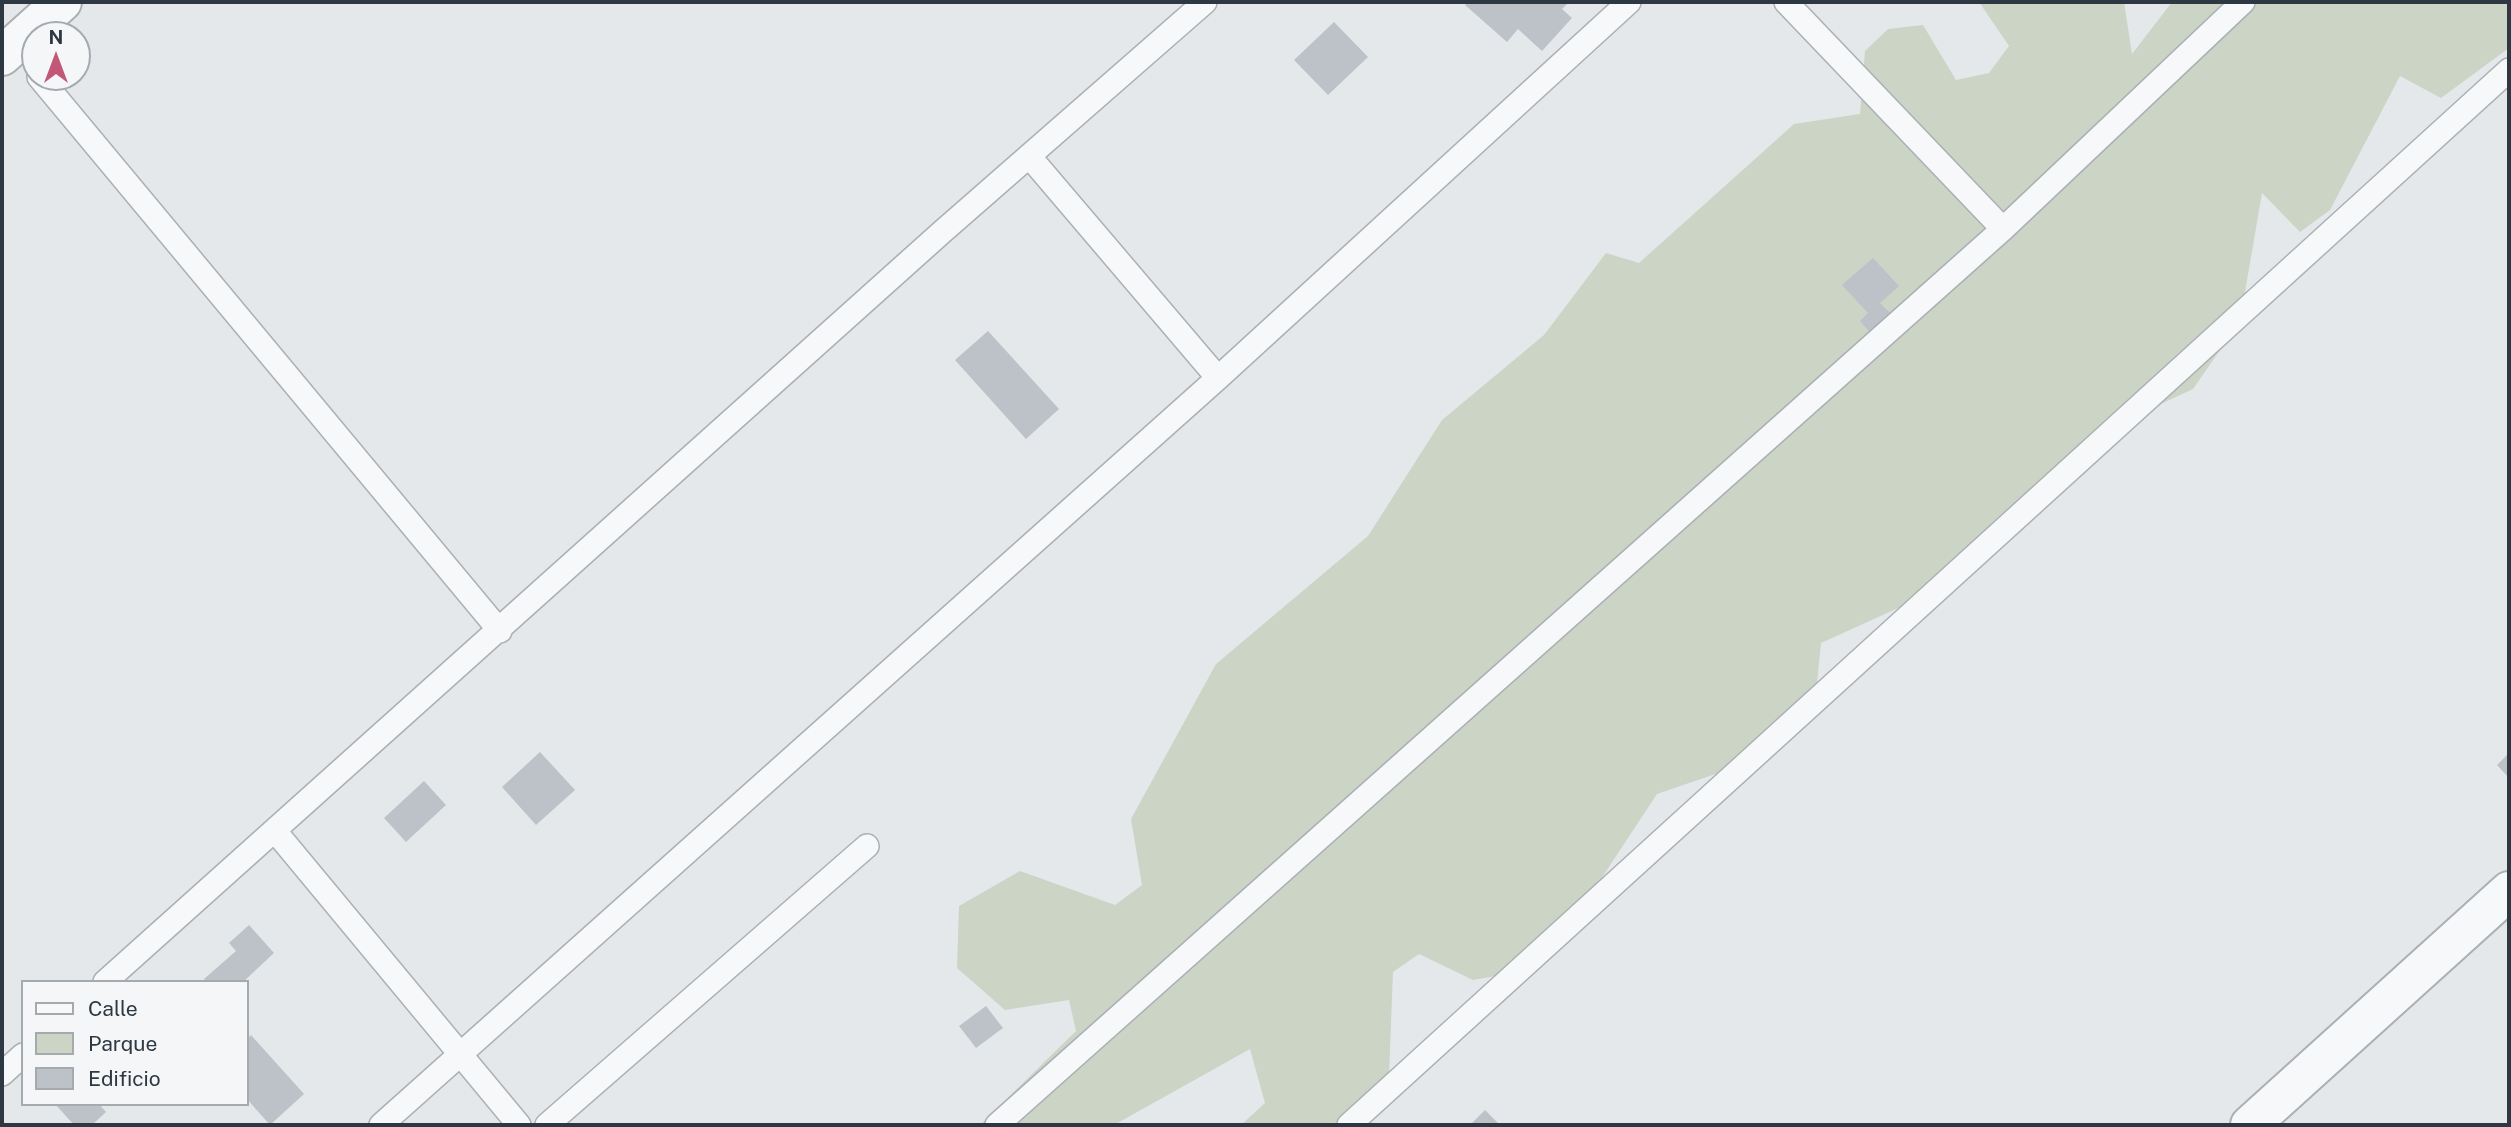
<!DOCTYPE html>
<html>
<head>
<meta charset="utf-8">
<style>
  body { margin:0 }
  #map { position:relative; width:2511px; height:1127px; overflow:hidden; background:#e4e8eb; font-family:"Public Sans",sans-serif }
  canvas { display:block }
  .frame { position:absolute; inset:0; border:4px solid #2e3842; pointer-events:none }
  .legend { position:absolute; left:21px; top:980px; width:228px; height:126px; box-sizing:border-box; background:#f4f6f8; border:2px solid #a5aaaf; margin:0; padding:9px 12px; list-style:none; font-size:21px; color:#2e3842 }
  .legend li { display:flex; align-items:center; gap:14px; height:35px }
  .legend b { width:35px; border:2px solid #a5aaaf }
  .north { position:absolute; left:21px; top:21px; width:70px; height:70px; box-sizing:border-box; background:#f4f6f8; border:2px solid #a5aaaf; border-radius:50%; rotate:0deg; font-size:19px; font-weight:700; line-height:28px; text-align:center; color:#2e3842 }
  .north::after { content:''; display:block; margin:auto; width:24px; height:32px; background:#c25777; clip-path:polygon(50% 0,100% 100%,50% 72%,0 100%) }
</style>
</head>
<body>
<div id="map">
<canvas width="2511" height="1127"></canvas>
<div class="frame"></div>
<ul class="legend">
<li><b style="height:9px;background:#f7f8f9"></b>Calle</li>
<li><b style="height:19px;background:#ccd4c6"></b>Parque</li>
<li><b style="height:19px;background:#bcc2c7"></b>Edificio</li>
</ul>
<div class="north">N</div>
</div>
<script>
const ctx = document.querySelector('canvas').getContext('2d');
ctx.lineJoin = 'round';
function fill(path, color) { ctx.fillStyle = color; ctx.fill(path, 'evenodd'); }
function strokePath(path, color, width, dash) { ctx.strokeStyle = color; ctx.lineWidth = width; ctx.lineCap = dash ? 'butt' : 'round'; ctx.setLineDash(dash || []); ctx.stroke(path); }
fill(new Path2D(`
  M1979,2H2124L2132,54L2172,2H2509V48L2441,98L2400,76L2330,210L2300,232L2262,193L2240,321L2193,389L2139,414L1960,580L1821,643L1816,693L1759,759L1657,794L1562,938L1507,974L1473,980L1419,954L1393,972L1388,1100L1330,1125H1241L1265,1103L1250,1049L1114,1125H980L1076,1031L1069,1000L1005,1010L957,968L959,906L1020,871L1115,905L1142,885L1131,819L1216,664L1368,536L1442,420L1544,335L1606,253L1639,263L1794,124L1860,114L1865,51L1888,29L1923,25L1956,80L1989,73L2009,46Z`), '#ccd4c6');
fill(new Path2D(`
  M1468,2H1569L1562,9L1572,18L1542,51L1518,29L1507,42L1465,5Z
  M1334,22L1368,57L1328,95L1294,60Z
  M1873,258L1899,286L1880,303L1890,313L1870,332L1860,321L1868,313L1842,285Z
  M988,331L1059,409L1026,439L955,360Z
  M540,752L575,790L536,825L502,787Z
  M2509,753V778L2497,765Z
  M424,781L446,805L406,842L384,818Z
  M249,925L274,953L243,982H207L204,979L236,951L229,943Z
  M986,1006L1003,1028L976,1048L959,1026Z
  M251,1035L304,1094L270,1125L247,1099V1039Z
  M55,1104H99L106,1112L92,1125H74Z
  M1485,1110L1500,1125H1470Z`), '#bcc2c7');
const lane = new Path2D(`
  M1786,2L2003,229
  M39,77L500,631
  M1029,156L1218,378
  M275,831L519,1125
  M105,982L942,232L1205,2
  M2,1074L23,1055
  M381,1125L1218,378L1629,2
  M547,1125L867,846
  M997,1125L2003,229L2243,2
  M1349,1125L2509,70`);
const street = new Path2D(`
  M2,56L62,2
  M2250,1125L2509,891`);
strokePath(lane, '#aab0b5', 26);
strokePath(street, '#aab0b5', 42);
strokePath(lane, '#f7f8f9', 23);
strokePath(street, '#f7f8f9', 38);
</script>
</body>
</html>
